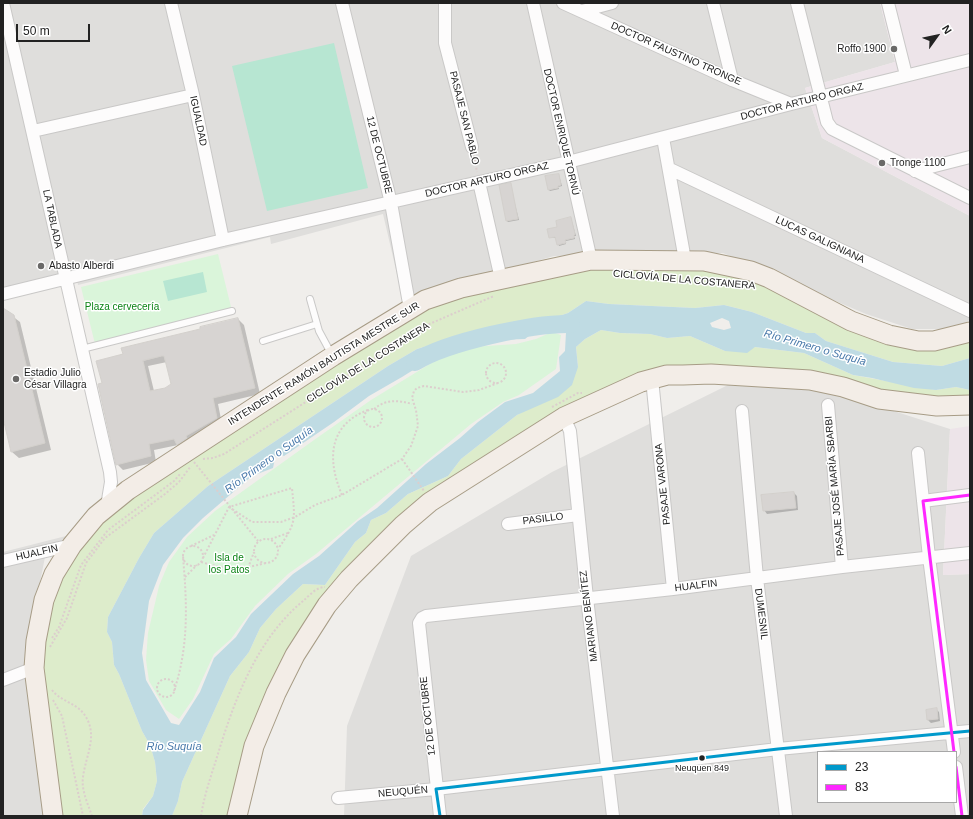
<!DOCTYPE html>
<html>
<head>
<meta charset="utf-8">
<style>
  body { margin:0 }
  #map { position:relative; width:973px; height:819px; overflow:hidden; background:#f0eeeb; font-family:Helvetica,sans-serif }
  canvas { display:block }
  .frame { position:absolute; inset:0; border:4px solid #222; pointer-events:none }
  .legend { position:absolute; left:817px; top:751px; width:140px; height:52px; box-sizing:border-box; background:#fff; border:1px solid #a7a7a7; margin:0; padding:5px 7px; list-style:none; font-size:12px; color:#222 }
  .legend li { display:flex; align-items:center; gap:8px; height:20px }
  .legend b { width:20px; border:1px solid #a7a7a7 }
  .north { position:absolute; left:917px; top:16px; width:40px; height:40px; -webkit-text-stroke:3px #fff; paint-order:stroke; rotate:57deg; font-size:11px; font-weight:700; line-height:16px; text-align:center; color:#222 }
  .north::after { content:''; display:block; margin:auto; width:14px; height:18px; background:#222; clip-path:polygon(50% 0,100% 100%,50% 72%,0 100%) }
  .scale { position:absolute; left:16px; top:24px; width:74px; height:18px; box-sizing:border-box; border:2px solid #222; border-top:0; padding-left:5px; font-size:12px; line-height:14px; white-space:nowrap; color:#222; -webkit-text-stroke:3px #fff; paint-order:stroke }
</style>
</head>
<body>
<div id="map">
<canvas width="973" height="819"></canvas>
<div class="frame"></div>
<ul class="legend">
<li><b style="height:5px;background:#0099cb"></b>23</li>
<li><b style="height:5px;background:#fe27ff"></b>83</li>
</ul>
<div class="north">N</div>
<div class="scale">50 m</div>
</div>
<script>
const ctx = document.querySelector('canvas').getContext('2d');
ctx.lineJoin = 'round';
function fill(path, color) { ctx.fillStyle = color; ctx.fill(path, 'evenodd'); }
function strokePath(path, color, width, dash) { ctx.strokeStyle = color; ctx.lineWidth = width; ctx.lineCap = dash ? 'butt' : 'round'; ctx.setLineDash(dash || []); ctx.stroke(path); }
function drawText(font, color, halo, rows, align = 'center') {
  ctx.font = font + ' Helvetica,sans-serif'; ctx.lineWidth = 3; ctx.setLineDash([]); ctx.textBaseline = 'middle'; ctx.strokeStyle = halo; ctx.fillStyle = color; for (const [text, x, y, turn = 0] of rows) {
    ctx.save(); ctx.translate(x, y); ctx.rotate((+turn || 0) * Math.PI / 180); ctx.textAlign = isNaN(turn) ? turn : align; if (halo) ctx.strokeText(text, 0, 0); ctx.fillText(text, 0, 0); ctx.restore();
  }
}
fill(new Path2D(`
  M3,3H880L895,62L805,88L822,138L970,216V319L960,329H912L866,314L723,253L554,256L403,300L383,214L271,244L270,237L78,285L77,280L3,298Z
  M728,385L831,391L950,429L943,575L970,574V816H344L347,726L411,556L552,472ZM818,752H956V802H818Z
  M70,535L46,552L25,658L45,816H3V552Z`), '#dfdedc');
fill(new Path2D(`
  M880,3H970V216L822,138L805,88L895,62Z
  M970,426V574L943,575L950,429Z`), '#ede4e9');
fill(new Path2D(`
  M704,261L889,335L970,332V358L942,366L893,362L826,341L815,333H806L752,312L724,305L695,308L609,304L586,301L568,313L559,316L532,320L509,327L481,330L417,349L388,366L208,486L154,533L139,558L108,617L107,632L112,642L114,665L119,674L142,731L150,745L155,762L157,781L153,796L143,809L142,816H53L42,720L44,600L96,516L410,309L579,262Z
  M601,330L620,333L650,334L667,338L690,336L725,351L755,347L804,353L853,375L936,390L956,387L970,390V405L830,383L641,382L417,513L295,655L237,816H172L178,801L182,782L230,676L249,652L260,628L276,609L303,584L325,585L355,542L366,533L371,520L386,513L408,494L448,476L461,459L517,415L531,407L578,367L576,347L585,339Z`), '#ddeccb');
fill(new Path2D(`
  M218,254L232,311L95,344L81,287Z
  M552,332L561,335L556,369L519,395L503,402L471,424L316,554L288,574L255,606L231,639L214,654L193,699L179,719L166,710L149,681L146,660L148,633L159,586L169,562L187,537L215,511L314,440L371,400L456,348L516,344L536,339Z`), '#daf5da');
fill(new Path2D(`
  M334,43L368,188L267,211L232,66Z
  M203,272L207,292L168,301L163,281Z`), '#b7e6d2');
fill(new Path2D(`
  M586,301L609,304L695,308L724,305L752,312L806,333H815L826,341L893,362L942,366L970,358V390L956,387L936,390L914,388L872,378L853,375L804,353L755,347L747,353L725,351L690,336L667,338L650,334L620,333L601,330L585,339L576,347L578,367L572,385L558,397L517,415L461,459L448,476L408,494L386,513L371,520L366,533L355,542L325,585L303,584L276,609L260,628L249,652L230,676L182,782L178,801L172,816H142L143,810L153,796L157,781L155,762L150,745L142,731L119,674L114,665L112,642L107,632L108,617L139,558L154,533L208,486L388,366L417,349L481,330L509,327L532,320L559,316L568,313ZM722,318L729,321L731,328L724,330L712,327L710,323ZM544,324L555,326L566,332L565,351L559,357L560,371L533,393L505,402L478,422L460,438L426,464L377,508L358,521L319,556L293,574L251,614L236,637L214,658L200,692L179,725L171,723L146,680L142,653L149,601L163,565L183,538L203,518L252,476L273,468L276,453L284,456L334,422L369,396L402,377L426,362L436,353L450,345L466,341L525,339Z`), '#bfdbe3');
fill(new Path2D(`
  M559,175L562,186L558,187L559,189L550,191L549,190Z
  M510,184L519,220L508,222L507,221Z
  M571,218L576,236H574L575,239L566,241V244L559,246L556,238L550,237Z
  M3,309L20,322L51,450L19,458L12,452L3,414Z
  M238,319L244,325L260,394L218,404L222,424L183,450L178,445L154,450L156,462L123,470L117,464L103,384L97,362ZM167,362L172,385L165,389L154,391L148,366Z
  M794,493L797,496L798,510L767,514L764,510Z
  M936,709L939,712L940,721L931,723L928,720Z`), '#0003');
strokePath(new Path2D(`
  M415,362C446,342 534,323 571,324`), '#bfdbe3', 18);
const building = new Path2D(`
  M559,174L561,185L558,186V188L548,190L545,176Z
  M511,183L518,219L506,221L499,185Z
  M571,217L575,234L574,235V238L565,240L566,243L557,245L555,237L549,238L547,229L557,227L556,221Z
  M3,308L14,315L45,443L11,452L3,418Z
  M238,318L255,388L213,398L217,418L186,436L187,438L177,445L174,439L149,444L151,456L116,465L98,384L102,383L96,361L123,354L121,348L200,329V327ZM162,356H164L171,384L165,388L150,391L143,361Z
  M794,492L796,508L763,511L761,495Z
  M937,708L938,719L927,720L926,710Z`);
fill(building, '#d7d4d2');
strokePath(building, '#d3d0cc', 1);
const service = new Path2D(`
  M310,299L319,331L332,355
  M263,341L317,324
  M82,349L232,311`);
const minor = new Path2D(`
  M3,3L110,472L111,482L107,506
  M171,3L193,95L223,240
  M342,3L391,203L410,309
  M445,3V43L472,147
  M533,3L591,260
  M563,3L732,80L791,104
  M713,3L732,80
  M797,3L827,122L832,129L970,198
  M888,3L906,75
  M582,11L612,3
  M33,131L193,95
  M663,138L685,260
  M670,169L970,311
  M915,171L970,157
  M479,182L501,279
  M3,294L223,240L568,162L791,104L970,60
  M652,379L673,589
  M828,405L842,567
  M742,411L757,578L786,816
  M564,417L570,431L587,598L613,816
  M918,453L929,557L954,752
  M923,501L970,495
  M508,524L578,515
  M3,561L72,545
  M3,680L34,668
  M956,767L962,816
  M338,798L436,789L778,749L970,731
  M440,816L419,623L422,618L426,616L673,589L842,567L970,553`);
const primary = new Path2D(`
  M53,816L34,668L36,641L44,600L54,574L72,545L96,516L128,490L333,356L425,300L461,288L591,260L704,261L751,271L769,278L851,321L889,335L918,341H934L970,332
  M237,816L254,746L276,693L295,655L327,605L349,579L403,525L430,502L564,417L641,382L667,375H683L711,374L810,380L843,387L879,399L937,406L970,405`);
strokePath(service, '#c9c8c7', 8);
strokePath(minor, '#c9c8c7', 14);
strokePath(primary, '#a79c86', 21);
strokePath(new Path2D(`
  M474,156L477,172
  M630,276L685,282L737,283
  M486 373a10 10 0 1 1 20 0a10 10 0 1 1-20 0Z
  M552,407L578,393H582
  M364 418a9 9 0 1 1 18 0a9 9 0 1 1-18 0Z
  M374,409C386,399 398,400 412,404
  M203,459L213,458L224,454L427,325L494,296
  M402,459L424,491
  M194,462L258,541
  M342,495C327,460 328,425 368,410
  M229,507L252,522H281L295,517L315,505L342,495L402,459L411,446L418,426L416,410L412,398L414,391L417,388L424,386L463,392L479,390L498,383
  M271,539L288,533
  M254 551a12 12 0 1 1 24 0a12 12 0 1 1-24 0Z
  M191,546L214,535
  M183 556a10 10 0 1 1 20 0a10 10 0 1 1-20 0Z
  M203,558L229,507L292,488C295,520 297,522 278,549
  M201,562C229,570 238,570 266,563
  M248,568L254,552
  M185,577L197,565
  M52,638L59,627L81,565L108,530L174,481L181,473
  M50,647L67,618L86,563L105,538L165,494L179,482L191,466
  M157 688a9 9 0 1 1 18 0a9 9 0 1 1-18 0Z
  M52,690C60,701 76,703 84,714C99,735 86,754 83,777C81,790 88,804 92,816
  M174,691C189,646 187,603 183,557
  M53,700L62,716L83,816
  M201,816C204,796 211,776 217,757C234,701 256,640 303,601C309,596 316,587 325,587`), '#dccecd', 2, [2, 2]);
strokePath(service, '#fdfcfc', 6);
strokePath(minor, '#fdfcfc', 12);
strokePath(primary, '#f3ede7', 19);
strokePath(new Path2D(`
  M440,816L436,789L778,749L970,731`), '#0099cb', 3);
strokePath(new Path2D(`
  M954,752L923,501L970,495
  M956,767L962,816`), '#fe27ff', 3);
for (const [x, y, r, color] of [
  [894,49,4,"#6a6968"],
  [882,163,4,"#6a6968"],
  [41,266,4,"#6a6968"],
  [16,379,4,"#6a6968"],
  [702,758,3.5,"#222"]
]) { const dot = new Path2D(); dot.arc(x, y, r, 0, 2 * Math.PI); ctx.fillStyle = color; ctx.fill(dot); strokePath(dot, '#fff', 1.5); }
drawText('9px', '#222', '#fff', [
  ["Neuquen 849",702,769]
]);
drawText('10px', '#222', '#fff', [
  ["Roffo 1900",886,49,"right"],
  ["Tronge 1100",890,163],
  ["Abasto Alberdi",49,266],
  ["Estadio Julio",24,373],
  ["César Villagra",24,385]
], 'left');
drawText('10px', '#222', '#fff', [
  ["DOCTOR FAUSTINO TRONGE",676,54,24],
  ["DOCTOR ARTURO ORGAZ",802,102,-14],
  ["PASAJE SAN PABLO",464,118,76],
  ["IGUALDAD",198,121,78],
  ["DOCTOR ENRIQUE TORNÚ",561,132,77],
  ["12 DE OCTUBRE",379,155,76],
  ["DOCTOR ARTURO ORGAZ",487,180,-13],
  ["LA TABLADA",52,219,78],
  ["LUCAS GALIGNIANA",820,240,25],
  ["CICLOVÍA DE LA COSTANERA",684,280,5],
  ["CICLOVÍA DE LA COSTANERA",368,363,-32],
  ["INTENDENTE RAMÓN BAUTISTA MESTRE SUR",324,364,-32],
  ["PASAJE VARONA",663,484,-96],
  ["PASAJE JOSÉ MARÍA SBARBI",835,486,-95],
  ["PASILLO",543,519,-7],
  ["HUALFIN",37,553,-13],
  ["HUALFIN",696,586,-7],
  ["DUMESNIL",761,614,83],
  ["MARIANO BENÍTEZ",589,616,-97],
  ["12 DE OCTUBRE",428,716,-96],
  ["NEUQUÉN",403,792,-5]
]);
drawText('10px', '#0c8416', '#fff', [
  ["Plaza cervecería",122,307],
  ["Isla de",229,558],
  ["los Patos",229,570]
]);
drawText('italic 11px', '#4a7aab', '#fff', [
  ["Río Primero o Suquía",815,348,16],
  ["Río Primero o Suquía",269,460,-36],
  ["Río Suquía",174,747]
]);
</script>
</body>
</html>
